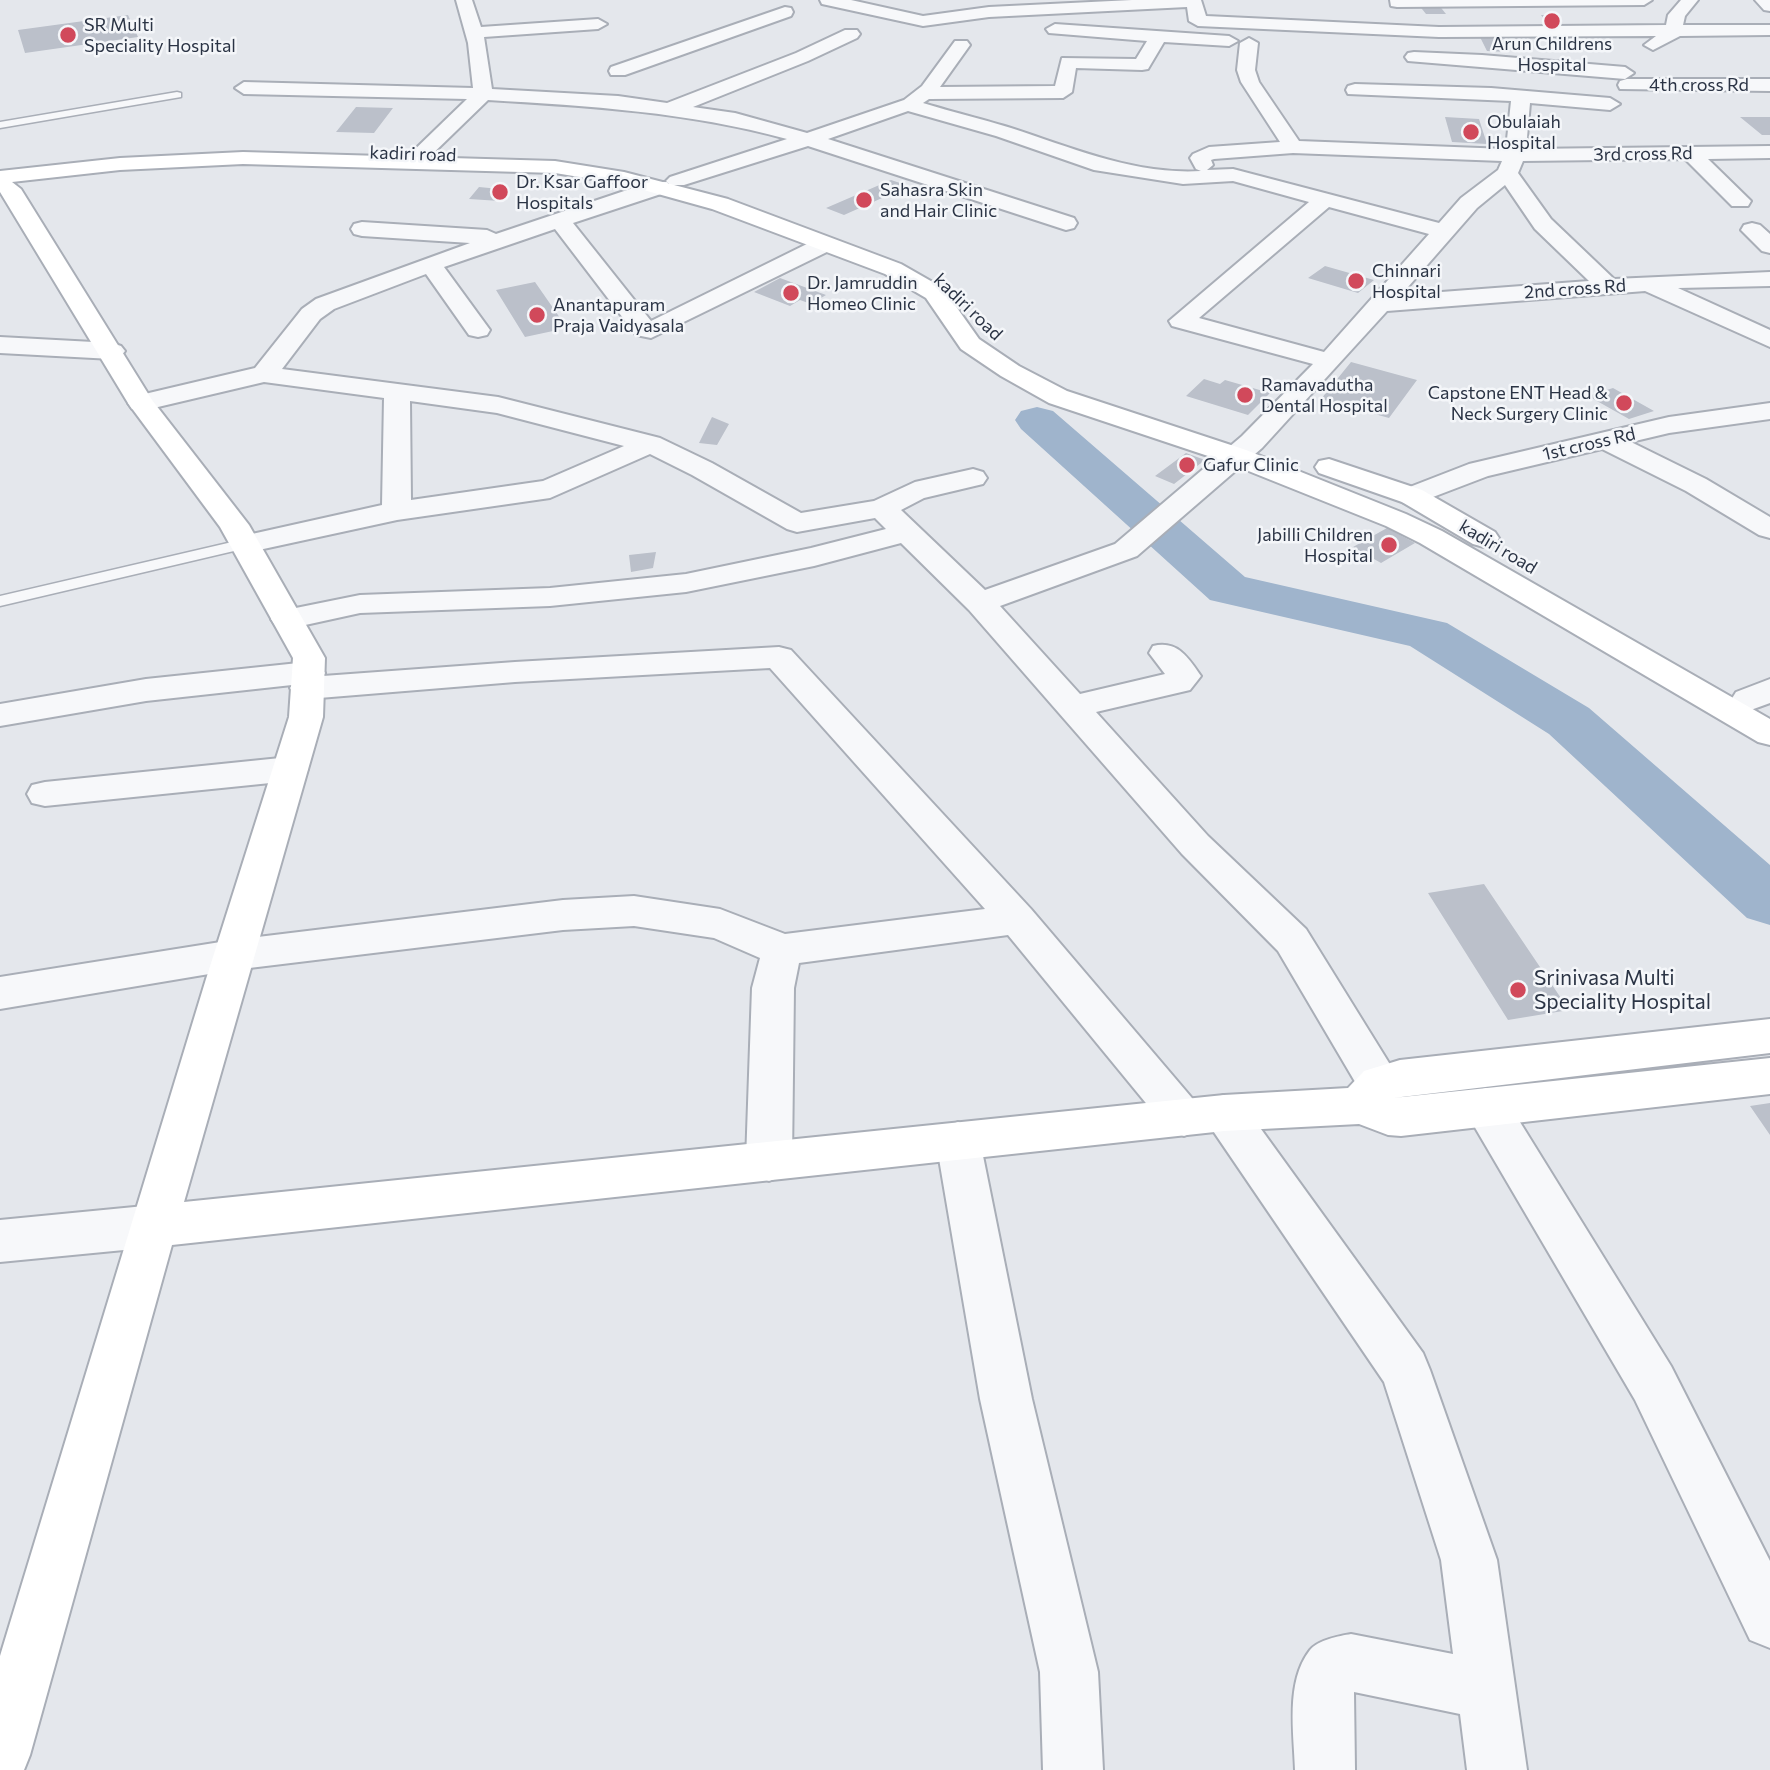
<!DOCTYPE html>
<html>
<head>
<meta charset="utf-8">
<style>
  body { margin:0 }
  canvas { display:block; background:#e4e7ec }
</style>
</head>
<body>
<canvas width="1770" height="1770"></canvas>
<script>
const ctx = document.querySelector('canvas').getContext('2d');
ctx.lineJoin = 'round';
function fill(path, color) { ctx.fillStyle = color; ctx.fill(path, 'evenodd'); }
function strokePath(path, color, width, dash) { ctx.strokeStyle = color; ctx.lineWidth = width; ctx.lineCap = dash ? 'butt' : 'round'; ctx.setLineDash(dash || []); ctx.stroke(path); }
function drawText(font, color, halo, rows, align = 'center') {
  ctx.font = font + ' Commissioner,sans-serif'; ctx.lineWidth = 5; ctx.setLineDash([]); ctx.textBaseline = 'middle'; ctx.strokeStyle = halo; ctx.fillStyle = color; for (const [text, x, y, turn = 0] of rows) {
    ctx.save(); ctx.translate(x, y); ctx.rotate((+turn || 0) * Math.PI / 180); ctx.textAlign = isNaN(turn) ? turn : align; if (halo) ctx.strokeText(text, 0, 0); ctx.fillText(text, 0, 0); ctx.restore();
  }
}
fill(new Path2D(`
  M1037,407L1053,411L1245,577L1447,623L1589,708L1770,865V925L1747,918L1549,734L1410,646L1210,600L1021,429L1015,420L1021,411Z`), '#9fb4cc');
fill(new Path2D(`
  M1418,4H1438L1446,14H1426Z
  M128,15L138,37L25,53L18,30Z
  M1541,15H1555L1562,25L1547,24Z
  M1480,37L1502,38L1509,52L1487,51Z
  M356,107L393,108L374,133L336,132Z
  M1445,117L1479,119L1487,144L1452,142Z
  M1740,117H1770V135H1762Z
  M891,180L909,186L844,215L826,208Z
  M479,187L510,190L500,201L469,199Z
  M1325,266L1374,280L1358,293L1308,278Z
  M780,278L826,295L811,304L800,300L790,306L754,292Z
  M535,282L567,328L525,337L496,290Z
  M1351,362L1417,380L1389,418L1321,399Z
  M1204,379L1220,384L1225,380L1270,393L1248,415L1186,396Z
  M1613,388L1654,411L1629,419L1588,396Z
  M712,417L729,424L717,445L699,443Z
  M1186,453L1205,460L1174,484L1155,476Z
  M1387,528L1415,543L1381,563L1353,547Z
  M656,552L653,568L631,572L629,555Z
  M1484,884L1569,1010L1508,1020L1428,893Z
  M1770,1103V1135L1750,1106Z`), '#bbc0ca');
const lane = new Path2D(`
  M177,92L181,93V97L0,128V122Z
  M245,539L253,544L251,547L0,606V596Z`);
const street = new Path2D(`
  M456,0H472L481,27L598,19L607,24L598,29L484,37L492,89L618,96L667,103L796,53L845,30H857L860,34L857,38L808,61L693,107L735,113L807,133L904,100L922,86L955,41H967L970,45L940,87L1055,86L1062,58L1136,59L1147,41L1049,33L1046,29L1055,24L1229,36L1238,41L1229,46L1164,42L1148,69L1142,70L1076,68L1072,92L1063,98L929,99L923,103C952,112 982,119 1011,128C1073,148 1135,175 1201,171L1196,169L1190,158L1193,154L1209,147L1280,142L1241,82L1237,70L1240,43L1249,38L1258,43L1255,70L1259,82L1299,141L1506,149L1511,101L1348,94L1346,90L1348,86L1355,84L1491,88L1610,98L1620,104L1610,110L1530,103L1526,149L1770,146V158L1708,159L1751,201L1748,206H1732L1685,159L1523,161L1518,173L1551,219L1614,279L1770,272V286L1678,288L1770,330V347L1645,291L1387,311L1262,448L1137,556L1000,606L1080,694L1165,674L1149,653L1153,646C1177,640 1188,657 1201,676L1190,690L1096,712L1208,836L1306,929L1394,1071L1401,1084L1394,1097L1379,1102L1364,1097L1278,951L1182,854L969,610L901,543L814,566L686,592L550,606L360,613L287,629L276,626L271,619L276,612L360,595L550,588L686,574L811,548L886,529L875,518L797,532L787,529L692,475L650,454L550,498L397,520L245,553L234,550L230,544L234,538L382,505L384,398L264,382L141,411L132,409L128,403L132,397L255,368L302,309L316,299L470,243L362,236L354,234L351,229L354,224L362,222L487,230L496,234L651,182H667L670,187L667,192L573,223L651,321L817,239H833L836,244L833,249L651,338L636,335L555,229L444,267L490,330L487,335L478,337L469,335L426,274L334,309L320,319L282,369L498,397L660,438L712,463L801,513L874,501L915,482L973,469L983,472L987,478L983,484L924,498L901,510L985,590L1115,544L1242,436L1313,364L1172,326L1169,321L1309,202L1233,181L1183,184L1094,170L996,136L908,111L828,139L1074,218L1077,223L1074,228L1066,230L808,146L684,185H670L666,181L670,177L787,139C688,112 589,106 488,100L421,165H407L404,161L407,157L467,99L244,94L235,88L244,82L473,88L468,43ZM1293,153L1502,161L1498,170L1461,198L1439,223L1233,169L1207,170L1213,165L1211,160L1214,159ZM1505,185L1535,229L1589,281L1401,295L1477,208ZM1329,207L1429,234L1324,352L1199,318ZM410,401L497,413L624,446L543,481L411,500Z
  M820,0H851L923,16L989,7L1132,0H1201L1206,16L1439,27L1666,25L1668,15L1681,0H1698L1685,16L1683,25H1770V35L1680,36L1653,50L1644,45L1656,36L1439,37L1198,26L1189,21L1187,7L989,17L923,26L822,4Z
  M1390,0H1652L1644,5L1397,7L1391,6Z
  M1755,0H1770V11L1764,10Z
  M785,7L791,8L793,12L791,16L625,75H611L609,71L611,67Z
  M1414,52L1482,55L1625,67L1634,73L1625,79L1408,61L1405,57L1408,53Z
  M1627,79H1770V91L1620,89L1618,85L1620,81Z
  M1752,223L1760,225L1770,234V253L1762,251L1741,230L1744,225Z
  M0,337L112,343L121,346L125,351L121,356L112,359L0,353Z
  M1770,403V419L1669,433L1631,442L1706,479L1770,517V538L1759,535L1686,491L1602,449L1488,476L1412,505L1402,502L1398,496L1402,490L1469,464L1605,432L1669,417Z
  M779,647L791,650L1031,909L1203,1111L1208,1100L1224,1095L1240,1100L1423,1353L1430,1370L1497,1560L1527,1770H1467L1460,1714L1354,1692L1355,1770H1295C1294,1733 1285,1682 1310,1650C1318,1640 1339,1636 1351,1634L1453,1654L1441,1560L1384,1382L1205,1119L1200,1130L1184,1136L1168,1130L1008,935L799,963L794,988L792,1161L785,1175L769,1181L753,1175L746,1161L752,988L760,958L714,938L634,926L563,930L233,970L0,1009V977L233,940L563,900L634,896L720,909L785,934L985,909L770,668L515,682L307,699L295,696L290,688L292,685L146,701L0,726V704L146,679L308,662L320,666L325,673L323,676L515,662Z
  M1770,679V703L1748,711L1736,708L1731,700L1736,692Z
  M290,757L303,760L308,769L303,778L290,781L45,806L32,803L27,794L32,785L45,782Z
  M1486,1088L1502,1093L1671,1366L1770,1561V1648L1750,1640L1635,1400L1470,1119L1464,1106L1470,1093Z
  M958,1122L974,1128L980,1141L1032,1399L1098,1672L1103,1770H1043L1040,1672L980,1399L936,1141L942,1128Z
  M155,1205L172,1211L178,1226L172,1241L155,1247L0,1262V1220Z`);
const secondary = new Path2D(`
  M243,152L555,161L624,172L728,199L901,264L943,288L979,339L1019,366L1067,391L1246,450L1406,514L1442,531L1770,719V745L1758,742L1420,543L1386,526L1226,462L1049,403L1001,376L961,349L926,298L885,274L712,209L622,184L555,173L243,164L120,170L12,182L21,189L152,400L249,525L325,658L323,717L184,1202L1224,1095L1348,1088L1364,1071L1400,1060L1770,1019V1053L1393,1098L1770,1058V1094L1401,1136L1388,1135L1359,1124L1224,1131L172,1245L30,1755L24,1770H0V1656L206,979L289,717L293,658L220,527L128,403L0,192V171L120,158Z
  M1329,459L1422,490L1495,532L1499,538L1495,544L1484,547L1473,544L1402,502L1319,473L1315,467L1319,461Z`);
strokePath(lane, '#a9aeb7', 3);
strokePath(street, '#a9aeb7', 4);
strokePath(secondary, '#a9aeb7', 4);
fill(lane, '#f7f8fa');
fill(street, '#f7f8fa');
fill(secondary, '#fff');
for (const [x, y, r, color] of [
  [1552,21,9,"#d1495b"],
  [68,35,9,"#d1495b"],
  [1471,132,9,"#d1495b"],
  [500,192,9,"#d1495b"],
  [864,200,9,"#d1495b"],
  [1356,281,9,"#d1495b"],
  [791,293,9,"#d1495b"],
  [537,315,9,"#d1495b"],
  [1245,395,9,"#d1495b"],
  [1624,403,9,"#d1495b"],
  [1187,465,9,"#d1495b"],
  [1389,545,9,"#d1495b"],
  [1518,990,9,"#d1495b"]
]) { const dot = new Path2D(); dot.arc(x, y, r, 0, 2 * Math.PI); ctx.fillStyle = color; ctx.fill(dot); strokePath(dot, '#f4f6f9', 2.5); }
drawText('18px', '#2b3445', '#f4f6f9', [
  ["SR Multi",84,25],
  ["Speciality Hospital",84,46],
  ["Arun Childrens",1552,44,"center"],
  ["Hospital",1552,65,"center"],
  ["Obulaiah",1487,122],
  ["Hospital",1487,143],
  ["Dr. Ksar Gaffoor",516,182],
  ["Hospitals",516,203],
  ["Sahasra Skin",880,190],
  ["and Hair Clinic",880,211],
  ["Chinnari",1372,271],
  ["Hospital",1372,292],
  ["Dr. Jamruddin",807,283],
  ["Homeo Clinic",807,304],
  ["Anantapuram",553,305],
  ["Praja Vaidyasala",553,326],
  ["Ramavadutha",1261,385],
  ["Dental Hospital",1261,406],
  ["Capstone ENT Head &",1608,393,"right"],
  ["Neck Surgery Clinic",1608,414,"right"],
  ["Gafur Clinic",1203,465],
  ["Jabilli Children",1373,535,"right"],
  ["Hospital",1373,556,"right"]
], 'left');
drawText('18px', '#2b3445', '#f4f6f9', [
  ["4th cross Rd",1699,85],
  ["kadiri road",413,154,2],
  ["3rd cross Rd",1643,154,-1],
  ["2nd cross Rd",1575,289,-4],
  ["kadiri road",968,307,44],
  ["1st cross Rd",1589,444,-13],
  ["kadiri road",1498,547,31]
]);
drawText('21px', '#2b3445', '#f4f6f9', [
  ["Srinivasa Multi",1534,978],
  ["Speciality Hospital",1534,1002]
], 'left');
</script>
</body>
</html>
